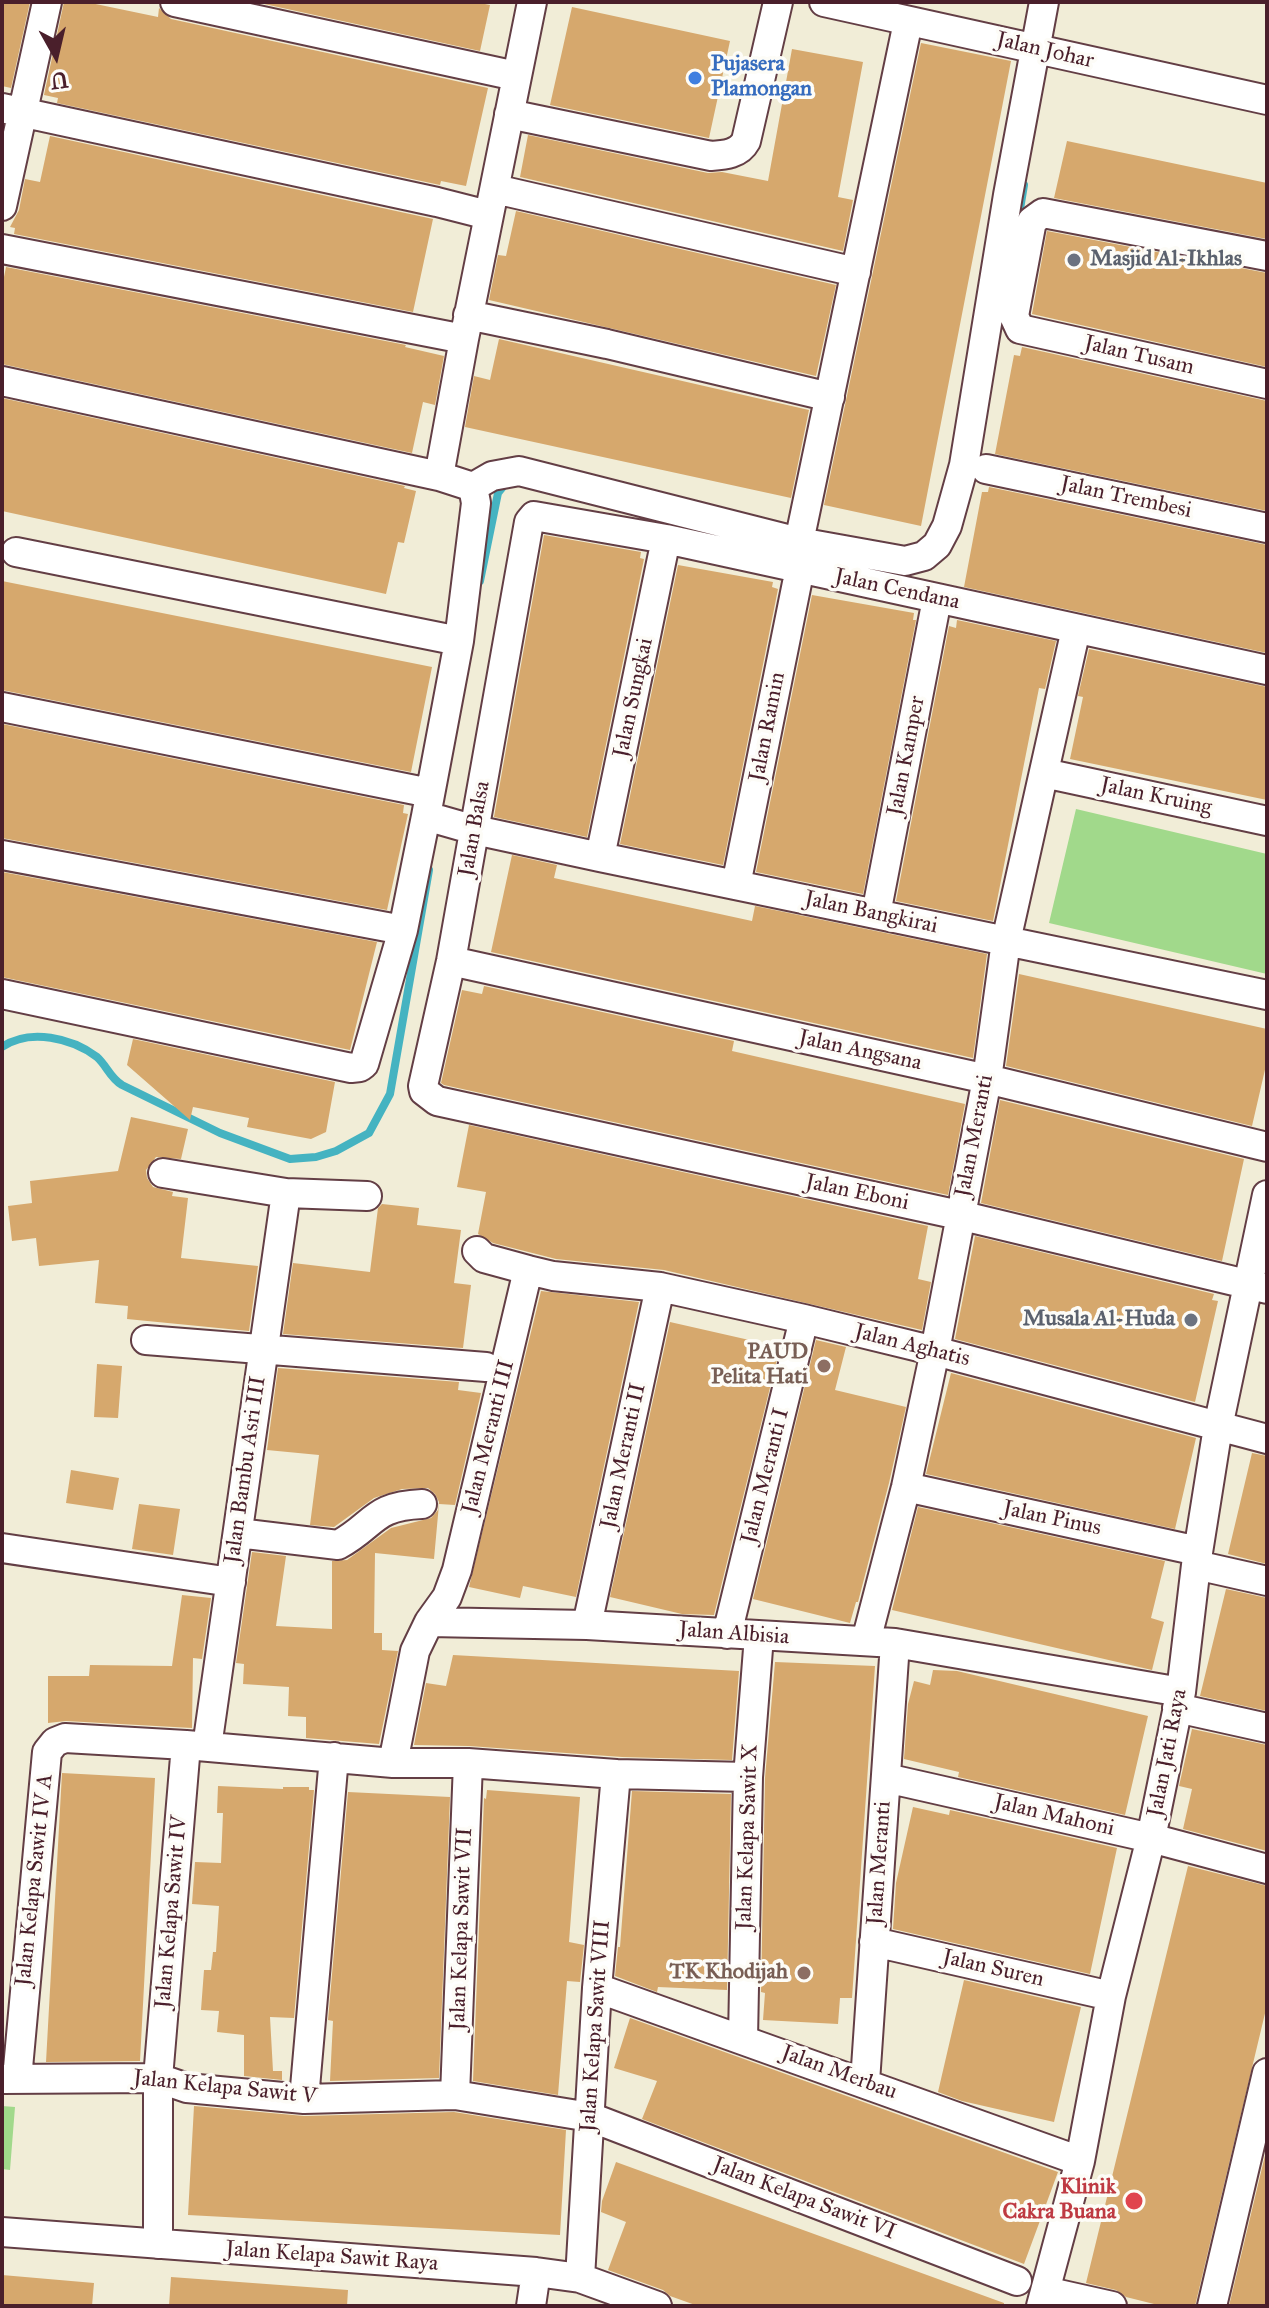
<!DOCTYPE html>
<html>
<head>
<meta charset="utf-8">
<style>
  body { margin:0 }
  #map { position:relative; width:1269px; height:2308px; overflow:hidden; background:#f1edd7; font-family:"IM FELL Great Primer",serif }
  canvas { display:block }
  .frame { position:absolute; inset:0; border:4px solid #4a1f2b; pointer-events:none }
  .north { position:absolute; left:16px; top:16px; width:80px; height:80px; -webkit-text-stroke:6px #fdfcf7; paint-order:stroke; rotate:172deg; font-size:22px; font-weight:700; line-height:32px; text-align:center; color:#4a1f2b }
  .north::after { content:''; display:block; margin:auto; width:28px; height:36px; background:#4a1f2b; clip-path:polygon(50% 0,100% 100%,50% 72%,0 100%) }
</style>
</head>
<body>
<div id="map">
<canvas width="1269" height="2308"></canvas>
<div class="frame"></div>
<div class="north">U</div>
</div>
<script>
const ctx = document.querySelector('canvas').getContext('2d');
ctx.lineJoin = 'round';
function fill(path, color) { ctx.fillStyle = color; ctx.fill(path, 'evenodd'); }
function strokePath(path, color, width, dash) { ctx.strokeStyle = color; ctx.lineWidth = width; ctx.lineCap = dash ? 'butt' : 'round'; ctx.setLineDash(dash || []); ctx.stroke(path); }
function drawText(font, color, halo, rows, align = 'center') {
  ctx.font = font + ' "IM FELL Great Primer",serif'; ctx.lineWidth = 7; ctx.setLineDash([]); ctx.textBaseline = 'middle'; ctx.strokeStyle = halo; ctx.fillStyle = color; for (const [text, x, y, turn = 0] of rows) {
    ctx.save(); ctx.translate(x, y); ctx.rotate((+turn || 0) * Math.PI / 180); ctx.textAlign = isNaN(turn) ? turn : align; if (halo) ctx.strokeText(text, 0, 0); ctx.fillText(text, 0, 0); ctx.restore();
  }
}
fill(new Path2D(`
  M1076,809L1267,854V974L1049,923Z
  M2,2106L15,2107L10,2170L2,2169Z`), '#a1d98b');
strokePath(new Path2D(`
  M1019,215L1024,185
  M480,581L498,493L506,483
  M2,1047C30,1028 72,1038 97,1057C107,1066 110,1078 122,1085L220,1133L290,1159L316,1157L336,1151L369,1133L390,1094L429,870`), '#45b3c1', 8);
fill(new Path2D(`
  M2,2H30L11,88L2,86Z
  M64,2H86L158,17L159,8L171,19L488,88L466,186L441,181L440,185L57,103L58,98L44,95Z
  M255,2H475L490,5L480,51Z
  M572,7L730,41L709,138L550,105Z
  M921,43L1011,61L921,526L824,505Z
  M792,49L863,62L838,197L853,200L843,251L520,177L528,135L708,173L722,172L768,181Z
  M50,136L433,219L413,312L14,234L15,228L10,227L19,210L25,179L40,182Z
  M1067,141L1267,183V239L1054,198Z
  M516,211L836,285L816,376L489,300L498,255L506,256Z
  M1047,231L1267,273V367L1032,314Z
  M6,267L406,345L405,347L444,356L435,405L423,402L412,453L2,364V287Z
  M499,339L809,410L791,498L465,427L474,376L490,380Z
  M1022,347L1267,401V511L995,454L1014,355L1020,356Z
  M2,398L405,486L404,488L416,491L404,543L398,542L386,594L2,511Z
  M989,487L1267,545V653L964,587L982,492H988Z
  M544,535L641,552L640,558L644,559L587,837L494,817Z
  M678,565L773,582L772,587L778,589L723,865L620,844Z
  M2,581L432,667L411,772L2,690Z
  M812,595L914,613L913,620H916L863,894L756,872Z
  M957,620L1056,641L1045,689L1039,688L993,921L896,901L949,626L956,628Z
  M1089,649L1267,687V800L1070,759L1083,697L1078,696Z
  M2,724L404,805L403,813L408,814L387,910L2,838Z
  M512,855L557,865L554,878L752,921L755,906L987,954L973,1058L491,952Z
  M2,872L377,942L350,1050L2,977Z
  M1019,974L1267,1029V1061L1252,1126L1006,1066Z
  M484,986L734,1041L732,1051L965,1104L948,1195L444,1085L441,1083L462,990L482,994Z
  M133,1039L335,1082L326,1132L311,1139L284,1134L247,1127L249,1118L193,1107L190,1120L127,1065Z
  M1000,1100L1244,1159L1222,1261L981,1203Z
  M131,1117L188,1129L181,1159L156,1157L146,1170L147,1178L153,1187L173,1192L172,1196L188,1198L181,1258L258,1266L249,1331L127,1319L128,1306L95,1303L99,1260L39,1266L36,1238L12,1241L8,1206L32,1203L30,1181L118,1171Z
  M469,1125L928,1226L918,1279L931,1282L922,1330L664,1270L556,1259L493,1243L478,1234L486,1192L457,1187Z
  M382,1204L419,1208L417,1225L461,1230L454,1283L471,1285L463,1348L283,1334L293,1263L370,1272L378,1208Z
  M975,1236L1214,1294L1212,1300L1218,1301L1195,1402L955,1339Z
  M541,1291L639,1302L576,1597L523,1586L520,1598L469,1587Z
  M670,1322L780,1347L714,1615L682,1614L610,1597Z
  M816,1340L846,1347L835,1390L906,1407L889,1483L858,1602H856L850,1623L753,1599Z
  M97,1364L122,1366L118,1418L94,1417Z
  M278,1368L459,1382L458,1390L481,1393L455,1505L439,1504L434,1559L375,1553L374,1633H382V1650L398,1651L379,1744L306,1738V1717L288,1716L289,1687L243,1684L244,1664L236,1663L252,1552L286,1556L276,1626L332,1629V1561L347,1560L391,1528L431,1518L438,1510L439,1502L435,1494L428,1488L402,1489L374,1498L334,1527L310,1525L319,1455L267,1450Z
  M951,1373L1196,1438L1175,1529L926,1474Z
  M1252,1453L1267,1456V1564L1228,1554Z
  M71,1470L119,1478L113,1510L66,1503Z
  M139,1504L180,1509L173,1555L132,1549Z
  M918,1507L1165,1561L1151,1618L1164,1622L1152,1670L892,1610Z
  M1226,1589L1267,1598V1711L1200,1696Z
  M182,1595L211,1598L202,1659L193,1658L192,1728L66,1721L48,1723V1676H89L90,1665L172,1666Z
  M453,1655L739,1671L732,1760L622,1757L469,1746L414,1745L426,1683L446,1686Z
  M775,1662L875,1666L852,1998H840L838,2024L763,2020L765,1993L761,1992L765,1778Z
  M933,1670L957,1671L1148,1716L1125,1815L958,1777L959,1772L904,1759L908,1704L914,1681L930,1685Z
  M1192,1729L1267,1745V1851L1183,1829L1192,1789L1179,1786Z
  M62,1773L155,1778L140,2061L46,2062Z
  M218,1786L283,1789V1787H309V1790H314L294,2018L270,2017L273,2071H282V2080L244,2076V2035L217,2032L219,2011L201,2010L204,1970H211L213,1952H216L219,1906L192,1904L195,1862L221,1863L223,1813H217Z
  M487,1790L580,1797L569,1942L584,1945L580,1982L567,1981L558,2095L473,2081L484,1798L486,1799Z
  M632,1791L731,1794L727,1990L658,1987L657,1992L615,1976L618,1947H620Z
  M348,1792L450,1797L439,2078L330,2081L333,2021L328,2020Z
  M913,1807L949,1815L950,1810L1117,1848L1090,1974L893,1929L896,1883Z
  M1188,1866L1267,1886V2005L1195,2306H1162L1126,2297L1116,2290L1086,2283Z
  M964,1980L1081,2007L1054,2122L962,2101L938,2092Z
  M630,2018L1058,2172L1024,2264L642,2119L657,2081L614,2068Z
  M194,2106L304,2116L454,2112L566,2130L560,2235L188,2215Z
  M1267,2147V2306H1229Z
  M616,2162L1004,2303V2306H698L670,2296L663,2290L608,2270L626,2222L601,2212L602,2201Z
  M2,2275L94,2283L92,2306H2Z
  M171,2277L348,2290L347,2306H169Z`), '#d6a86d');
const street = new Path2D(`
  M175,2L516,76
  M824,2L1267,100
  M2,108L437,202L488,215
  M509,114L711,156C725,155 739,154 746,141L778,2
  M495,189L856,272
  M2,206L47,2
  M2,249L464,339
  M1267,256L1043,213L1032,221L1014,316L1020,329L1267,384
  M468,315L607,344L830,397
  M2,381L439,476L473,487L476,503L459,641L426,816L403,930L364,1064L360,1067L351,1068L2,994
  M986,469L1267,528
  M439,476L464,339L532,2
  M473,487L492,476L519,471L799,542L905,561L924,556L937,545L947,526L964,465L1008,195L1044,2
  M799,542L908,22
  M16,552L459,641
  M1267,670L666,539L534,516L529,522L451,961L423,1086L424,1091L437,1101L959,1215L1267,1289
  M2,707L430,793
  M1044,773L1267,821
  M426,816L475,830L600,857L1267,995
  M2,855L403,930
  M600,857L666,539
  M736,885L800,568
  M876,914L937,599
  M451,961L987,1079L1267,1147
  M163,1173L286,1193L367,1196
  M477,1251L484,1258L528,1270
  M146,1340L486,1367
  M906,1487L1198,1551
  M238,1533L338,1545C375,1525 372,1506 422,1504
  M2,1548L231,1582
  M1196,1565L1267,1581
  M429,1622L447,1597L457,1570L528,1270L553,1276L660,1287L804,1319L935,1351L1267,1439
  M587,1625L660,1287
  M727,1634L804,1319
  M866,1641L906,1487L935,1351L987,1079L1006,941L1076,629
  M1177,1708L1267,1728
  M207,1747L286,1193
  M393,1763L415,1651L429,1622L587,1625L895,1643L1181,1692
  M886,1778L1151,1838L1267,1869
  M874,1942L1111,1996
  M597,1988L1080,2161
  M743,2039L748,1777L759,1636
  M2,2079L158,2078L187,2088L304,2099L455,2095L590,2117L1017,2281
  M17,2079L47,1752L55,1742L65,1738L186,1745L393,1763H468L616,1774L748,1777
  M865,2082L895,1643
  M455,2095L468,1763
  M304,2099L334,1757
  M2,2232L536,2272L580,2278L657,2306
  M158,2244V2078L186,1745
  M580,2278L597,1988L616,1774
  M1045,2291L1112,2306
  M531,2306L536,2272
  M1041,2306L1080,2161L1111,1996L1151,1838L1181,1692L1196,1565L1218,1427L1267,1195
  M1212,2306L1267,2073`);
strokePath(street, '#633e45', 32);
strokePath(street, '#fff', 28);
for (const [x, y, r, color] of [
  [695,78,8,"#3f7fe0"],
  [1074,260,8,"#6b7280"],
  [1191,1320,8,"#6b7280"],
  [824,1366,8,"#8d6e63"],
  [804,1973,8,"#8d6e63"],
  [1134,2201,10,"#e0444e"]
]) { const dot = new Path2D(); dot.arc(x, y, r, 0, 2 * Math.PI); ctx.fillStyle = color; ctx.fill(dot); strokePath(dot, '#fdfcf7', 3); }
drawText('22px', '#4a1f2b', '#fdfcf7', [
  ["Jalan Johar",1045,51,13],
  ["Jalan Tusam",1139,356,13],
  ["Jalan Trembesi",1126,498,12],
  ["Jalan Cendana",897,590,12],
  ["Jalan Sungkai",634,698,-78],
  ["Jalan Ramin",768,727,-79],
  ["Jalan Kamper",907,756,-79],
  ["Jalan Kruing",1156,797,12],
  ["Jalan Balsa",475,829,-80],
  ["Jalan Bangkirai",871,913,12],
  ["Jalan Angsana",860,1051,12],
  ["Jalan Meranti",975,1136,-79],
  ["Jalan Eboni",857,1193,12],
  ["Jalan Aghatis",912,1346,14],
  ["Jalan Meranti III",489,1437,-76],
  ["Jalan Meranti II",624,1456,-78],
  ["Jalan Bambu Asri III",246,1470,-82],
  ["Jalan Meranti I",766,1476,-76],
  ["Jalan Pinus",1052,1519,12],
  ["Jalan Albisia",734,1634,4],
  ["Jalan Jati Raya",1168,1753,-79],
  ["Jalan Mahoni",1054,1816,13],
  ["Jalan Kelapa Sawit X",748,1837,-88],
  ["Jalan Meranti",880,1863,-86],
  ["Jalan Kelapa Sawit IV A",35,1880,-84],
  ["Jalan Kelapa Sawit IV",172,1912,-85],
  ["Jalan Kelapa Sawit VII",462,1929,-88],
  ["Jalan Suren",993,1969,13],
  ["Jalan Kelapa Sawit VIII",596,2026,-86],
  ["Jalan Merbau",839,2073,20],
  ["Jalan Kelapa Sawit V",225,2088,6],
  ["Jalan Kelapa Sawit VI",804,2199,21],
  ["Jalan Kelapa Sawit Raya",332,2257,4]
]);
drawText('bold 22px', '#366cbe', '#fdfcf7', [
  ["Pujasera",711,65],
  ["Plamongan",711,90]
], 'left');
drawText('bold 22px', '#5b616d', '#fdfcf7', [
  ["Masjid Al-Ikhlas",1090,260],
  ["Musala Al-Huda",1175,1320,"right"]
], 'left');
drawText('bold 22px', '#785e54', '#fdfcf7', [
  ["PAUD",808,1353],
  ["Pelita Hati",808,1378],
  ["TK Khodijah",788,1973]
], 'right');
drawText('bold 22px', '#be3a42', '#fdfcf7', [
  ["Klinik",1116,2188],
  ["Cakra Buana",1116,2213]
], 'right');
</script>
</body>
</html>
